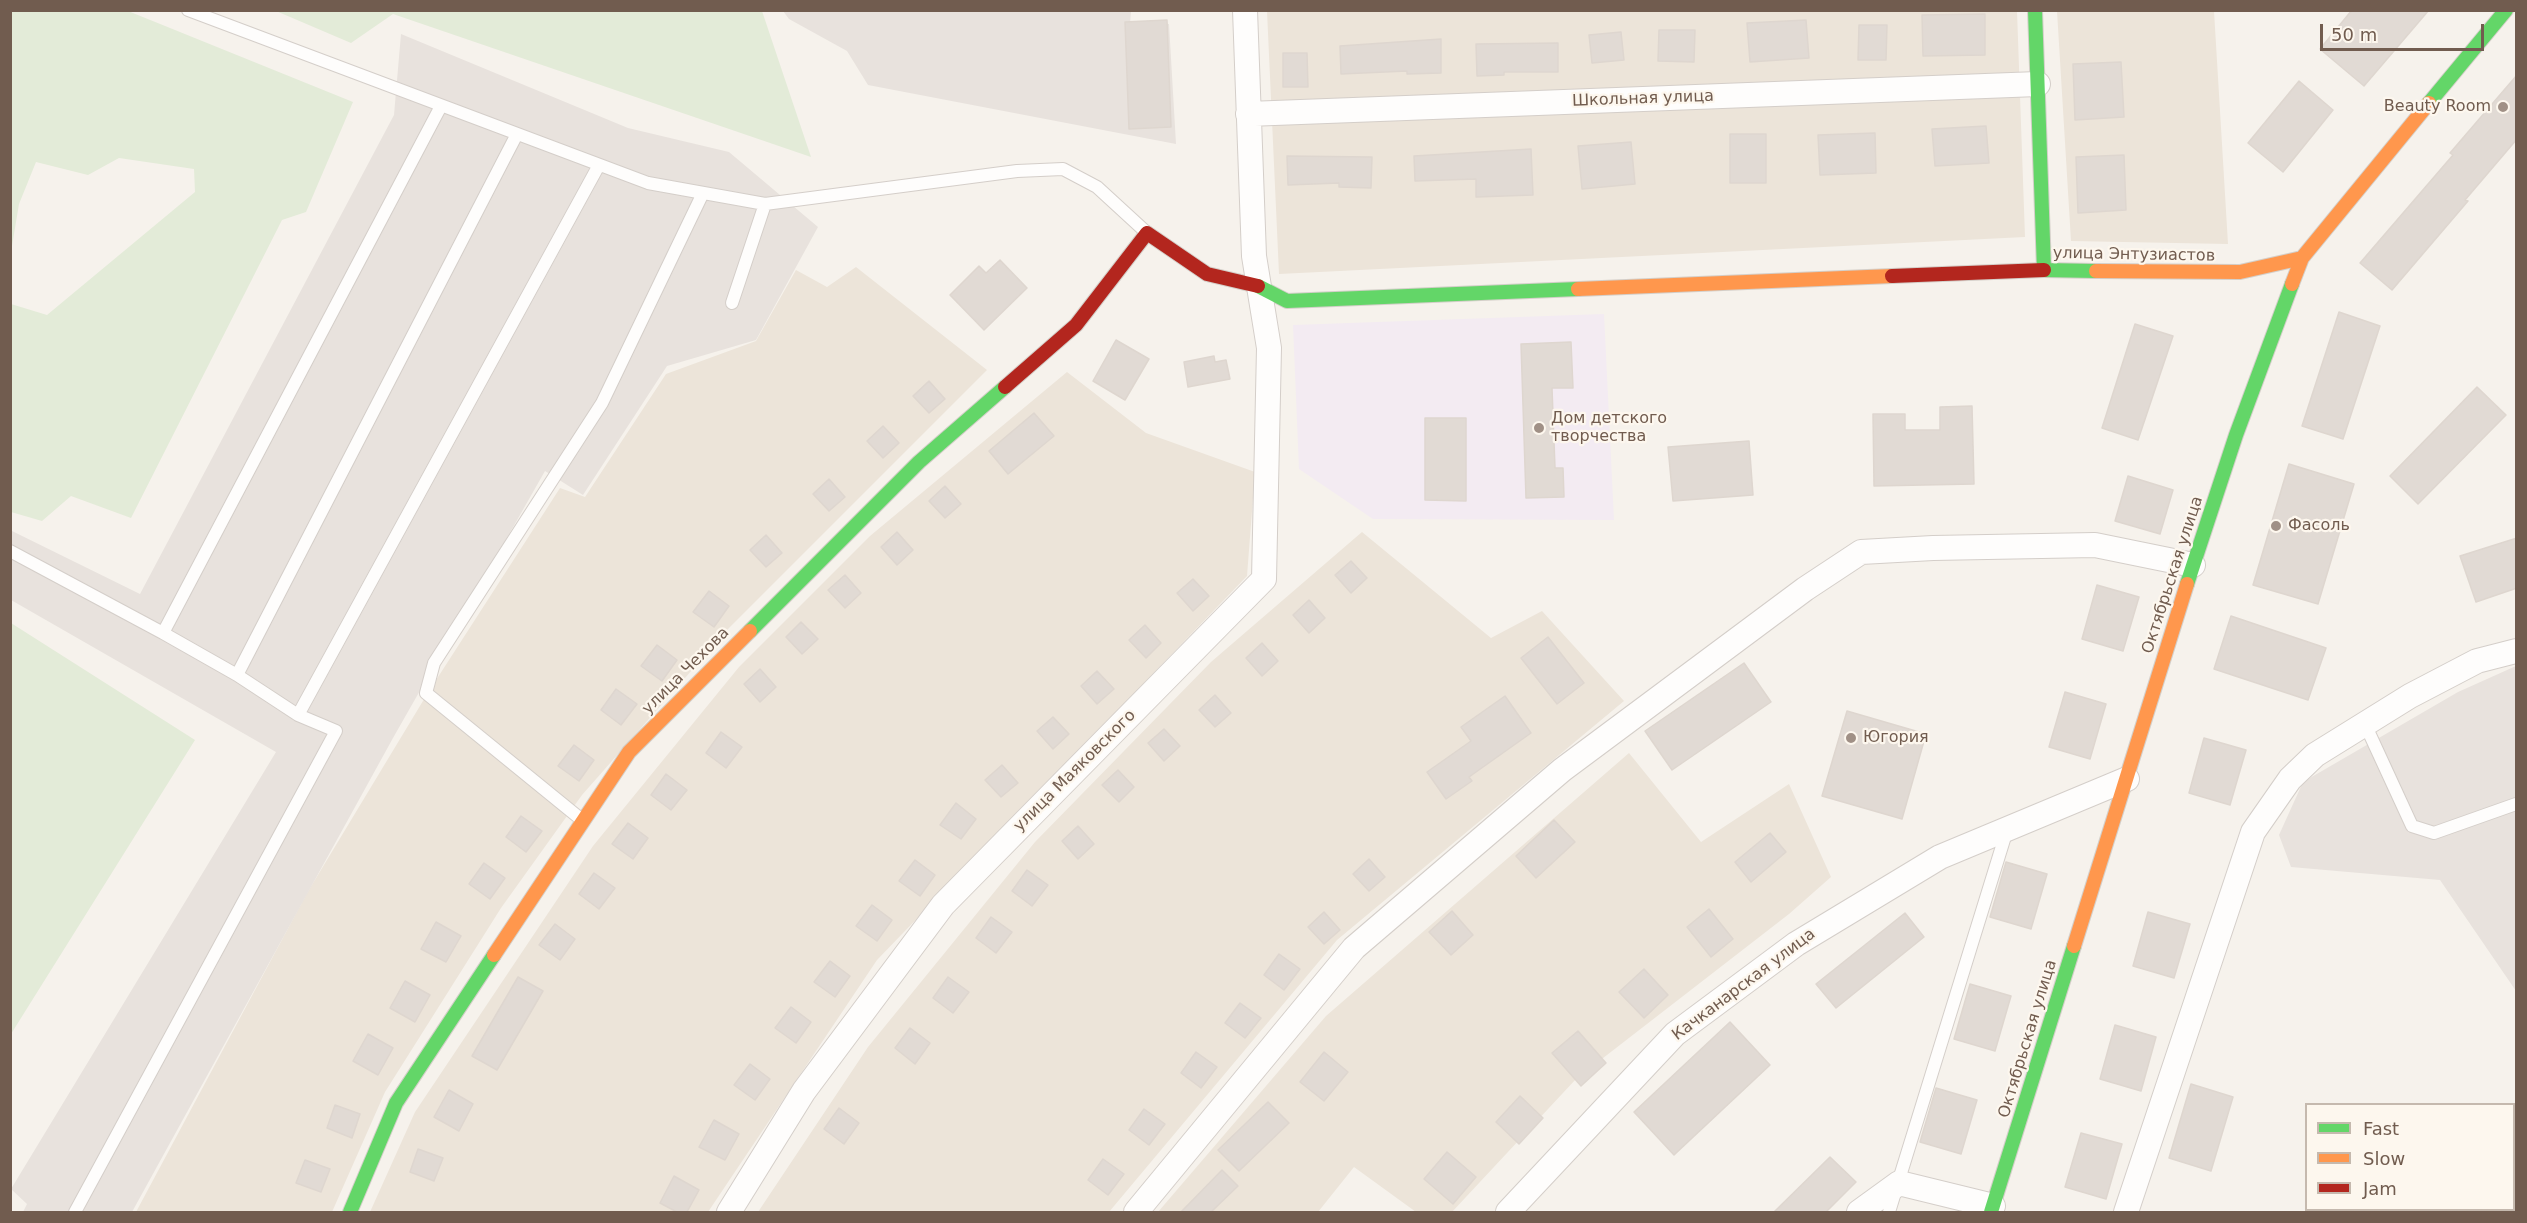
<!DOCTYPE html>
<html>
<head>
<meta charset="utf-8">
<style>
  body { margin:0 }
  #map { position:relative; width:2527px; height:1223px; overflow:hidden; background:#f6f2ec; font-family:"DejaVu Sans",sans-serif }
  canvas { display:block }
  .frame { position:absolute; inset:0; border:12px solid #715c4f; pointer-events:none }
  .legend { position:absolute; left:2305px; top:1103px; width:210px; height:108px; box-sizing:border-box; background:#fdf7ee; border:2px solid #c5b9ae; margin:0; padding:8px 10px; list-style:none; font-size:18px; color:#715c4f }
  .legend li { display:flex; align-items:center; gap:12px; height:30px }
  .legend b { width:30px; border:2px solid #c5b9ae }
  .scale { position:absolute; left:2320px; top:24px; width:164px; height:27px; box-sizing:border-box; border:3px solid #715c4f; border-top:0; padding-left:8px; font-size:18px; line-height:21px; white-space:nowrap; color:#715c4f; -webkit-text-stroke:4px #fdf7ee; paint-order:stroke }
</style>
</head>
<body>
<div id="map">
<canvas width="2527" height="1223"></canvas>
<div class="frame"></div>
<ul class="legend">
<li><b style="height:8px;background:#63d668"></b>Fast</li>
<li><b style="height:8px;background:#ff974d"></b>Slow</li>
<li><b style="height:8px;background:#b3261e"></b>Jam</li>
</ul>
<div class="scale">50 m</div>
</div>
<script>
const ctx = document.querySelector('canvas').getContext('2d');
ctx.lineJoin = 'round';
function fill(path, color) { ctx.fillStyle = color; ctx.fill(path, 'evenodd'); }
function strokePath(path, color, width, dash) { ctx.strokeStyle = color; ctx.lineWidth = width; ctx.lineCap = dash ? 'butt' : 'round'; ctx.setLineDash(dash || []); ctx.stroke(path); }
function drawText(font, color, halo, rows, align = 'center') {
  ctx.font = font + ' "DejaVu Sans",sans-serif'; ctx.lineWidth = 4.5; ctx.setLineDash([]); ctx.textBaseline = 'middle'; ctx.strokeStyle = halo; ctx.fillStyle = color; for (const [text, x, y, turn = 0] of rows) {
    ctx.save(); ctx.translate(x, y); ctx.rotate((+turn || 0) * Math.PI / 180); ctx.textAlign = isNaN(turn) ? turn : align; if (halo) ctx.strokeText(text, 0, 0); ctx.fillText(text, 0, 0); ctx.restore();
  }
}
fill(new Path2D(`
  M1267,11H2017L2025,237L1279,274Z
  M2057,11H2214L2228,244L2071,241Z
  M856,267L987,370L729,628L582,795L501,908L385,1092L332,1212H136L307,893L429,691L560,488L585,497L666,374L756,341L796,270L827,287Z
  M1067,372L1146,433L1255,472L1247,576L877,960L708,1212H370L415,1112L593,846L739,667L870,536Z
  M1362,532L1491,638L1542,611L1624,701L1337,940L1109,1212H758L868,1047L1035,842L1211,662Z
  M1629,753L1701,842L1789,784L1831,877L1789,914L1576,1079L1452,1212H1416L1354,1167L1318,1212H1158L1326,1016Z`), '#ece4d9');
fill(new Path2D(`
  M783,11H1131L1130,24H1169L1176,144L868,85L847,51L789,19Z
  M401,34L628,128L729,152L818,227L756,340L667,366L583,495L545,471L393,738L132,1212H23L27,1204L11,1189L276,752L11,600L10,534L12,531L140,594L394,115Z
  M2516,666V991L2440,880L2291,867L2279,835L2303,782L2458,692Z`), '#e8e2dd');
fill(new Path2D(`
  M1604,314L1614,520L1373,519L1299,469L1293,325Z`), '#f3ebf2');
fill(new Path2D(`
  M11,11H128L353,102L306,212L282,220L131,518L71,496L42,521L11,512V304L47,315L195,192L194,169L119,158L88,175L36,162L19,204L11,252Z
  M276,11H762L811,157L393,14L351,43Z
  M11,623L195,740L11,1034Z`), '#e3ebd8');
const building = new Path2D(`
  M2352,10H2429L2364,86L2320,49Z
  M1985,14V55L1923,56L1922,15Z
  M1167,20L1171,127L1129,129L1125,22Z
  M1806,20L1809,58L1750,62L1747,23Z
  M1859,25H1887L1886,60H1858Z
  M1659,30H1695L1694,62L1658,61Z
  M1621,32L1624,60L1592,63L1589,35Z
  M1441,39V73L1407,74V71L1341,74L1340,46Z
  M1558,43V72H1504V75L1477,76L1476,44Z
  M1283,53H1307L1308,87H1283Z
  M2121,62L2124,117L2075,120L2073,64Z
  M2517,75V139L2465,200L2468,201L2392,290L2360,263L2453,155L2450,153Z
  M2299,81L2333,110L2283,172L2248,143Z
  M1986,126L1989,163L1935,166L1932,129Z
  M1875,133L1876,173L1820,175L1818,135Z
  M1730,134H1766V183H1730Z
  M1631,142L1635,184L1582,189L1578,146Z
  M1531,149L1533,195L1476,197V179L1415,181L1414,156Z
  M2124,155L2126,210L2078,213L2076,157Z
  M1287,156L1372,157L1371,188L1339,187V183L1288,185Z
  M1000,260L1027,288L984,330L950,295L979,266L986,273Z
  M2339,312L2380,326L2343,439L2302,426Z
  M2135,324L2173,336L2138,440L2102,428Z
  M1116,340L1149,359L1125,400L1093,381Z
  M1571,342L1573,388H1552L1555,468H1563L1564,497L1526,498L1521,344Z
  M1214,356L1215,362L1226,360L1230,379L1188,387L1184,362Z
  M929,381L945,399L929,413L913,396Z
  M2477,387L2506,415L2418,504L2390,476Z
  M1972,406L1974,484L1874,486L1873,414H1905V430H1940V407Z
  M1034,413L1054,436L1008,474L989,451Z
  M1425,418H1466V501L1425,500Z
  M883,426L899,443L883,458L867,441Z
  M1749,441L1753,495L1673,501L1668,447Z
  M2289,464L2354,484L2318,604L2253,585Z
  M2128,476L2173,490L2160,534L2115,521Z
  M829,479L845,497L829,511L813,494Z
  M945,486L961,504L945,518L929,501Z
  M897,532L913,550L897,565L881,547Z
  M766,535L782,553L766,567L750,550Z
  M2517,538V588L2476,602L2460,556Z
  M1351,561L1367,578L1351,593L1335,575Z
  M845,575L861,593L845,608L828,590Z
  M1193,579L1209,596L1193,611L1177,593Z
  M2097,585L2139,597L2123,651L2082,639Z
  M709,591L729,606L714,627L693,612Z
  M1309,600L1325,618L1309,633L1293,615Z
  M2231,616L2326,648L2308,700L2214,669Z
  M801,622L818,639L802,654L786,637Z
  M1145,625L1161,643L1146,658L1129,640Z
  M1548,637L1584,683L1557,704L1521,658Z
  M1262,643L1278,661L1262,676L1246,658Z
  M657,645L677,660L662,681L641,666Z
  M1744,663L1771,702L1672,770L1645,731Z
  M760,669L776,687L760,702L744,684Z
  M1097,671L1114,689L1097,704L1081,686Z
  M616,689L637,704L621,725L601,710Z
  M2065,692L2106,704L2090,759L2049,747Z
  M1215,695L1231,713L1215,727L1199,710Z
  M1505,696L1531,733L1469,777L1472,781L1446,799L1427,772L1471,741L1461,727Z
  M1847,711L1926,734L1902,819L1822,796Z
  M1053,717L1069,734L1053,749L1037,731Z
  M1164,729L1180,746L1164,761L1148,743Z
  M721,732L742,747L726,768L706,753Z
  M2204,738L2246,750L2230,805L2189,793Z
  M574,745L594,760L579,781L558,766Z
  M1002,765L1018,783L1001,797L985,780Z
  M1118,770L1134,787L1119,802L1102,785Z
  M666,774L687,790L671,810L651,795Z
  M956,803L976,819L961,839L940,825Z
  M521,816L542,831L526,852L506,837Z
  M1554,820L1575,842L1536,878L1516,856Z
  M628,823L648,838L633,859L612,844Z
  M1078,826L1094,844L1078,859L1062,841Z
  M1770,833L1786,852L1751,882L1735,862Z
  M1369,859L1385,877L1369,891L1353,874Z
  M915,860L935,875L920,896L899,881Z
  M2006,862L2047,874L2031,929L1990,917Z
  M484,863L505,878L490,899L469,884Z
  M1027,870L1048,885L1032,906L1012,891Z
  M594,873L615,888L599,909L579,894Z
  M872,905L892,920L877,941L856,926Z
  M1709,909L1733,939L1711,957L1687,927Z
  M1452,911L1473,935L1451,955L1429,932Z
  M1324,912L1340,930L1324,944L1308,927Z
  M2148,912L2190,924L2174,978L2133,966Z
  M1905,913L1924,937L1836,1008L1816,984Z
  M991,917L1012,932L996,953L976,938Z
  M436,922L461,936L446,962L421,949Z
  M555,924L575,939L560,960L539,945Z
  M1279,954L1300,969L1284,990L1264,975Z
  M830,961L850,976L835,997L814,982Z
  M1644,969L1668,995L1644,1018L1619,992Z
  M518,977L543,991L497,1070L472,1056Z
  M948,977L969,992L953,1013L933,998Z
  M405,981L430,995L415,1022L390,1008Z
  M1970,984L2011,996L1995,1051L1954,1039Z
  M1240,1003L1261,1018L1245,1038L1225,1023Z
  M791,1007L811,1022L796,1043L775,1028Z
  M1730,1022L1770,1065L1674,1155L1634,1112Z
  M2115,1025L2156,1037L2141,1091L2100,1079Z
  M910,1028L930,1043L915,1064L895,1048Z
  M1578,1031L1606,1063L1581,1086L1552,1053Z
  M368,1034L393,1048L378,1075L353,1061Z
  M1196,1052L1217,1067L1201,1088L1181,1073Z
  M1324,1052L1348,1072L1324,1101L1300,1082Z
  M750,1064L770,1079L755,1100L734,1085Z
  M2191,1084L2233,1097L2211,1171L2169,1158Z
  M1936,1088L1977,1100L1961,1154L1920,1142Z
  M449,1090L473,1104L459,1131L434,1117Z
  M1520,1096L1543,1118L1519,1144L1496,1122Z
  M1268,1102L1289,1123L1239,1171L1218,1150Z
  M335,1105L360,1114L352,1138L327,1128Z
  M839,1108L859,1123L844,1144L824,1129Z
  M1144,1109L1165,1124L1149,1145L1129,1130Z
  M714,1120L739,1134L725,1160L699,1147Z
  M2081,1133L2122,1144L2106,1199L2065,1187Z
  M418,1149L443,1158L434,1181L410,1172Z
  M1447,1152L1476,1177L1453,1204L1424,1179Z
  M1830,1157L1856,1182L1826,1212H1774Z
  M1103,1159L1124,1174L1108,1195L1088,1180Z
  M305,1160L330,1169L321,1192L296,1183Z
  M1222,1170L1238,1186L1211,1212H1181Z
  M674,1176L699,1190L687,1212H677L660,1203Z`);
fill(building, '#e1dad4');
strokePath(building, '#ded6cf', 1.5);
const lane = new Path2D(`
  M188,10L648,183L765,204L1017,171L1063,169L1097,187L1146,232
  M732,303L765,204
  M10,551L163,633L237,675L298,715L336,731L75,1212
  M163,633L441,106
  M237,675L517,134
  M298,715L599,165
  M2365,724L2412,826L2434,833L2516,804
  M582,820L426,693L434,663L602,403L703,193
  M1889,1212L2007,830`);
const street = new Path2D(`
  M1248,114L2038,84
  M729,1212L804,1091L943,905L1264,579L1269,348L1254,256L1245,10
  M1136,1212L1354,948L1562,770L1805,589L1861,552L1933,548L2095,545L2193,565
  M1508,1212L1675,1034L1796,944L1940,857L2127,779
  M1859,1212L1899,1183L1993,1206
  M2126,1212L2253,832L2290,779L2315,755L2410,696L2477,661L2516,651`);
const fast = new Path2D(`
  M2035,10L2044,270L2096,271
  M2429,103L2506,10
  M1258,286L1287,301L1578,289
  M2187,584L2236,435L2292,284
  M750,631L919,462L1005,387
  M350,1212L396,1103L494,955
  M1991,1212L2074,946`);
const slow = new Path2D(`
  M2096,271L2240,272L2302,258
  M2292,284L2302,258L2429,103
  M1578,289L1892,276
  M2074,946L2187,584
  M494,955L629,752L750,631`);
const jam = new Path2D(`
  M1892,276L2044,270
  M1005,387L1076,325L1147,233L1207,274L1258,286`);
strokePath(lane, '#d4cec9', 14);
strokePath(street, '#d4cec9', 26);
strokePath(fast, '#d4cfc9', 16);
strokePath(slow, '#d4cfc9', 16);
strokePath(jam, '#d4cfc9', 16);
strokePath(lane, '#fefdfc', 12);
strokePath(street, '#fefdfc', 24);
strokePath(fast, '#63d668', 14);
strokePath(slow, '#ff974d', 14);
strokePath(jam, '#b3261e', 14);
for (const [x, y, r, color] of [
  [2503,107,6,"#a09086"],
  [1539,428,6,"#a09086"],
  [2276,526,6,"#a09086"],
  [1851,738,6,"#a09086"]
]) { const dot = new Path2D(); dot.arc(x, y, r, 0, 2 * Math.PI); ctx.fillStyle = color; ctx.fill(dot); strokePath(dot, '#fdf7ee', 2); }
drawText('16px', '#715c4f', '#fdf7ee', [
  ["Школьная улица",1643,99,-2],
  ["улица Энтузиастов",2134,255,1],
  ["Октябрьская улица",2173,575,-72],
  ["улица Чехова",686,671,-45],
  ["улица Маяковского",1075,771,-45],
  ["Качканарская улица",1744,985,-37],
  ["Октябрьская улица",2028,1039,-73]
]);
drawText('16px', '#715c4f', '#fdf7ee', [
  ["Beauty Room",2491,107,"right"],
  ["Дом детского",1551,419],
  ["творчества",1551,437],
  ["Фасоль",2288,526],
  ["Югория",1863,738]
], 'left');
</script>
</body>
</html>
